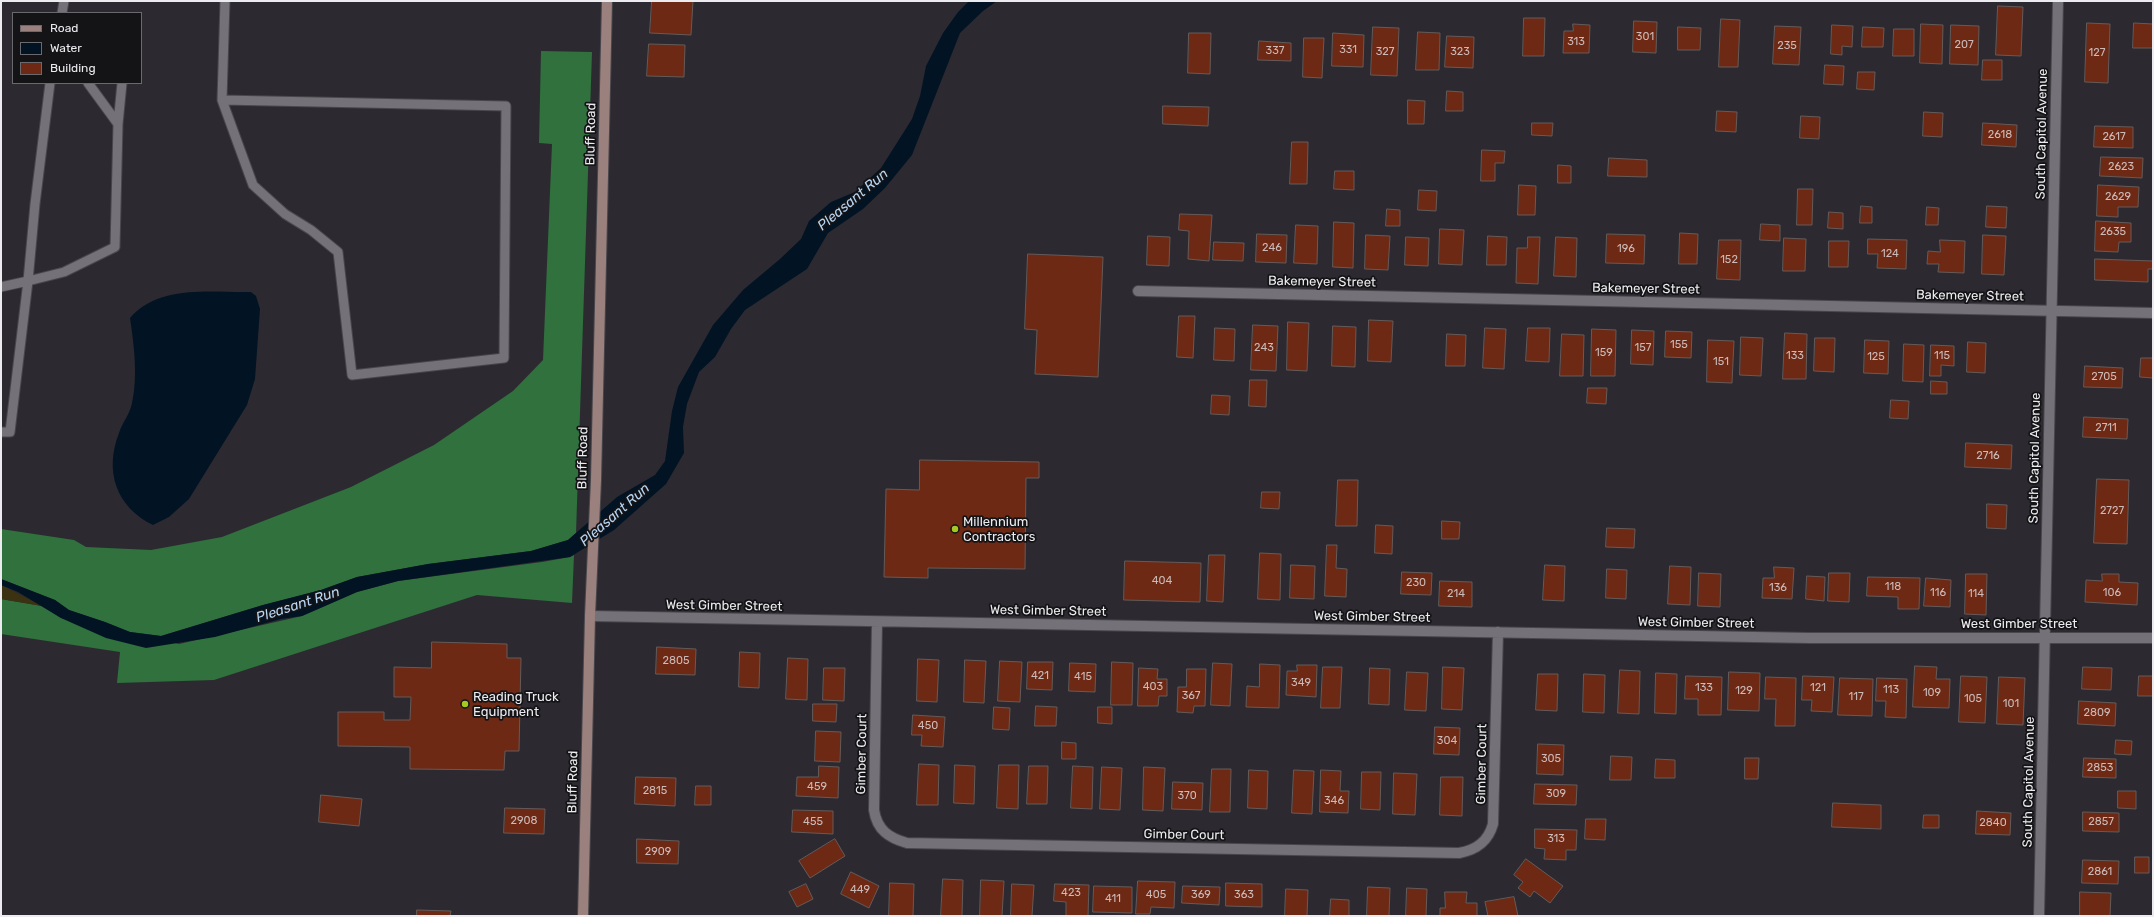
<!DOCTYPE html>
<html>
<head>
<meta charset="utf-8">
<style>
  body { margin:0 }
  #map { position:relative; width:2154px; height:917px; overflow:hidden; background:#2c2a30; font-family:Rubik,sans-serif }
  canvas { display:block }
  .frame { position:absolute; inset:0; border:2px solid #ecebef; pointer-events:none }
  .legend { position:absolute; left:12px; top:12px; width:130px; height:72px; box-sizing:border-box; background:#141316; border:1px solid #6a696d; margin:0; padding:5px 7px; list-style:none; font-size:12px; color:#ecebef }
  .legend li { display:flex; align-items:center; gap:8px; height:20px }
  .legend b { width:20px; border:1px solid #6a696d }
</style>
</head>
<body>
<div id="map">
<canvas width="2154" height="917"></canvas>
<div class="frame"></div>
<ul class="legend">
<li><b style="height:5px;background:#9a817d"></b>Road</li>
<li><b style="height:11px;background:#021424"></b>Water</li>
<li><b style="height:11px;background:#6e2915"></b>Building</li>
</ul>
</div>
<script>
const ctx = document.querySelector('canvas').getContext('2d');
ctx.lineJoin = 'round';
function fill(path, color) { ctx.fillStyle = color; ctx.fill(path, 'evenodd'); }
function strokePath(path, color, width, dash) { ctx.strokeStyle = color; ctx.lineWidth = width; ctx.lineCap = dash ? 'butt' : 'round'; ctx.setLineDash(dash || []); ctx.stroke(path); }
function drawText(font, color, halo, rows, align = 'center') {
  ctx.font = font + ' Rubik,sans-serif'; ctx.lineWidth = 3.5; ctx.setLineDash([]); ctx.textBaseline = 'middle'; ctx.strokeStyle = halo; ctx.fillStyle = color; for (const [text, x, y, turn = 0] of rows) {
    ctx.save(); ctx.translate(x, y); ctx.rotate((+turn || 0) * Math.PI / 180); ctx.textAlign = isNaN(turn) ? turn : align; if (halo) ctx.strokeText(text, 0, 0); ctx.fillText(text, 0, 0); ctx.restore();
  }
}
fill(new Path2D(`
  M541,51L592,52L576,533L568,540L531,551L428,564L357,577L321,590L263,605L161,636L130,632L105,622L69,610L55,600L1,579V529L74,540L86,547L151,550L222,537L351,487L434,445L513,391L543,360L552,144L539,143Z
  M574,555L572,603L477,595L214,680L117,683L120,652L1,634V599L42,606L61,618L179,644L302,616L357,592L398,581L542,562L570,557Z`), '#30713e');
fill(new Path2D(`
  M1,585L42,606L1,599Z`), '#3b3212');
fill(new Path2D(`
  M969,1H997L983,11L960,33L912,155L885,188L863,209L828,233L807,269L745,310L731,329L715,357L699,372L687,404L683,427L684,453L666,484L614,530L570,557L398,581L357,592L302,616L281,619L215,637L146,648L106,638L61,618L18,592L1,585V579L55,600L69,610L105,622L130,632L161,636L263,605L321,590L357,577L428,564L531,551L568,540L617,497L655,475L665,461L672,411L678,387L713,325L743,290L780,259L801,239L809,221L831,202L855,192L881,168L912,119L920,96L926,66L943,33L958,12Z
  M251,292L256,296L260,309L255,379L247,405L189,499L169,517L153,525C116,507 104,471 119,433C122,423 130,414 132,403C138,376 134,345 130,318C160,284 211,293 251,292Z`), '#021424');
const building = new Path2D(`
  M652,1H693L691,35L650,33Z
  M1998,6L2023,7L2021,56L1996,55Z
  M1524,18H1545L1544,56H1523Z
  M1721,19L1740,20L1738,67H1719Z
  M1634,21L1657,22L1656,53L1633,52Z
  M2087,23L2110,24L2108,83L2085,82Z
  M2134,23L2153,24V48H2133Z
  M1573,24L1590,25L1589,53H1563L1564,31H1573Z
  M1921,24L1943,25L1942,64L1920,63Z
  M1832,25L1853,26L1852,47L1842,46V55L1831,54Z
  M1951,25L1979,26L1978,65L1950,64Z
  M1775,26L1801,27L1799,65L1773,64Z
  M1373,27L1399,28L1397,76L1371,75Z
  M1678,27L1701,28L1700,50H1678Z
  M1863,27L1884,28L1883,47H1862Z
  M1894,29H1914V56H1893Z
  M1418,32L1440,33L1439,70H1416Z
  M1189,33H1211L1210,74L1188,73Z
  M1333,33L1364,35L1363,67L1332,66Z
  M1447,36L1474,37L1473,68L1445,67Z
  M1304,38H1324L1322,78L1303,77Z
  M1259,41L1291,43V61L1258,60Z
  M649,44L685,45L684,77L647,76Z
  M1983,60H2002V80H1982Z
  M1825,65L1844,66L1843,85L1824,84Z
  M1858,72H1875L1874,90L1857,89Z
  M1447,91L1463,92V111H1446Z
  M1408,100L1425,101L1424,124H1408Z
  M1163,106L1209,107L1208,126L1163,124Z
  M1717,111L1737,112L1736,132L1716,131Z
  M1924,112L1943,113L1942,137L1923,136Z
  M1801,116L1820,117L1819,139L1800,138Z
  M1532,123H1553L1552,136L1532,135Z
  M1983,123L2017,125L2016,147L1982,145Z
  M2095,126L2133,127V148L2094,147Z
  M1292,142H1308L1307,184H1290Z
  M1482,150L1505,151L1504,163H1495V181H1481Z
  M2101,157L2143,158L2142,178L2100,176Z
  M1609,158L1647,160V177L1608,176Z
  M1558,165L1571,166V183H1558Z
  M1335,171H1354V190L1334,189Z
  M1519,185L1536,186L1535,215H1518Z
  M2098,185L2139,187L2138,207H2118V217L2097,216Z
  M1798,189H1813L1812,225H1797Z
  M1419,190L1437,191L1436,211L1418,210Z
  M1861,206L1872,207V223H1860Z
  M1987,206L2007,207L2006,228L1986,227Z
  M1927,207L1939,208L1938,225H1926Z
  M1387,209L1400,210V226H1386Z
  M1829,212L1843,213V229L1828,228Z
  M1180,214L1212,215L1209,261L1188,259L1189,231L1179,230Z
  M2096,221L2131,223V242H2119L2118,252L2095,251Z
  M1334,222L1354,223L1353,268L1333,267Z
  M1761,224L1780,225V241L1760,240Z
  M1296,225L1318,226L1317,264L1294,263Z
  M1440,229L1464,230L1462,265L1439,264Z
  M1680,233L1698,234L1697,264H1679Z
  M1257,234L1287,235L1286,263L1256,262Z
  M1607,234L1645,235L1644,264L1606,263Z
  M1366,235L1390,236L1388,270L1365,269Z
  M1983,235L2006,236L2004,275L1982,274Z
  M1148,236L1170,237L1169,266L1147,265Z
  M1488,236L1507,237L1506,265H1487Z
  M1406,237L1429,238L1428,266L1405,265Z
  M1528,237H1540L1538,284L1516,283L1517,248H1527Z
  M1556,237L1577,238L1576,277L1554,276Z
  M1784,238L1806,239L1805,271H1783Z
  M1868,239L1907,240L1906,269L1877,268L1878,254H1868Z
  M1719,240H1741L1740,280L1717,279Z
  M1940,240L1965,241L1964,273L1938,272L1939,264H1927L1928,251L1940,252Z
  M1829,241H1849L1848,267H1829Z
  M1214,242L1244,243L1243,261L1213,260Z
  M1028,254L1103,257L1098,377L1035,374L1037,330L1025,329Z
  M2095,259L2153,261V269H2148V282L2095,280Z
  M1179,316H1195L1193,358L1177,357Z
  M1369,320L1393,321L1391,362L1368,361Z
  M1288,322L1309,323L1307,371L1287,370Z
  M1253,325L1278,326L1276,371L1251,370Z
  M1333,326L1356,327L1355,367L1332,366Z
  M1215,328L1235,329L1234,361L1214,360Z
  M1485,328L1506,329L1504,369L1483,368Z
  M1528,328H1550L1549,362L1526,361Z
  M1592,329L1616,330L1615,376H1591Z
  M1632,330L1654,331L1653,365L1631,364Z
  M1666,331L1692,332L1691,358L1665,357Z
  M1785,333L1807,334L1806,379H1783Z
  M1447,334L1466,335L1465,366H1446Z
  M1562,334L1584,335L1583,376H1560Z
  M1741,337L1763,338L1761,376L1740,375Z
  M1815,338H1835L1834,372L1814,371Z
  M1708,340L1734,341L1732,383L1707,382Z
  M1865,340L1889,341L1888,374L1864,373Z
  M1968,342L1986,343L1985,373L1967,372Z
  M1904,344L1924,345L1923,382L1903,381Z
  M1931,345L1954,346V366L1941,365V376H1930Z
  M2141,358H2153V378L2140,377Z
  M2085,366L2123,368L2122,388L2084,387Z
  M1250,380H1267L1266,407L1249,406Z
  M1931,381L1947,382V394H1931Z
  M1588,388H1607L1606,404L1587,403Z
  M1212,395L1230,396L1229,415L1211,414Z
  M1891,400L1909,401L1908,419L1890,418Z
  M2084,417L2128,419L2127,439L2083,437Z
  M1966,443L2012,445L2011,469L1965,467Z
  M920,460L1039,462V478H1026L1025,569L928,568V578L884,577L886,489L919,490Z
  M2097,479L2129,480L2127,544L2094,543Z
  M1338,480H1358L1357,526H1336Z
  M1262,492H1280L1279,509L1261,508Z
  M1987,504L2007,505L2006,529L1987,528Z
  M1442,521L1460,522L1459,539H1442Z
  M1376,525L1393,526L1392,554L1375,553Z
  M1607,528L1635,529L1634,548L1606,547Z
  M1327,545H1337L1336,568L1347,569L1346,597L1325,596Z
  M1260,553L1281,554L1280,600L1258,599Z
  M1209,555H1225L1223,602L1207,601Z
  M1125,561L1201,563L1200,602L1124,600Z
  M1291,565L1315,566L1314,599L1290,598Z
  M1545,565L1565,566L1564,601L1543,600Z
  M1670,566L1691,567L1690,605L1668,604Z
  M1774,567L1794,568L1792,599L1762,598L1763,578H1774Z
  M1607,569L1627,570L1626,599L1606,598Z
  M1402,572L1432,573L1431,595L1401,594Z
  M1699,573L1721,574L1720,607L1698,606Z
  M1829,573H1850L1849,602L1828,601Z
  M1966,574H1987L1986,615L1965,614Z
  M2102,574H2119V582L2138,583L2137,605L2085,602L2086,580L2102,581Z
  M1807,576L1825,577L1824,601L1806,599Z
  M1868,577L1920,578L1919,609H1898V597L1867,596Z
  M1926,578L1951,580L1950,607L1924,606Z
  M1440,581L1472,582V607L1439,606Z
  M432,642L507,644V658H521L519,751H505L504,770L410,769V747L338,746V712H384V720H410L411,697H394V667L431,668Z
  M657,647L696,649L695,675L656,674Z
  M740,652L760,653L759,688L739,687Z
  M788,658L808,659L807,700L786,699Z
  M918,659L939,660L937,702L917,701Z
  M965,660L986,661L984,703L964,702Z
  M1000,661L1022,662L1020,702L998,701Z
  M1028,662H1053L1052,690L1027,689Z
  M1112,662L1133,663L1132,705H1111Z
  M1070,663L1096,664L1095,692L1069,691Z
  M1213,663L1232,664L1230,706L1211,705Z
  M1260,664L1280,665L1279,708L1246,707L1247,686L1259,687Z
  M1297,665H1317L1316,697L1286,695L1287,671H1297Z
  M1915,666L1937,667L1936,679H1950L1949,708L1913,707Z
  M1323,667H1342L1340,708H1321Z
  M1443,667L1464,668L1462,710L1442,709Z
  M2083,667L2112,668L2111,690L2082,689Z
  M824,668H845L844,701L823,700Z
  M1139,668L1158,669L1157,679H1167V696H1159L1158,706H1138Z
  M1370,668L1390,669L1389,705L1369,704Z
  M1187,669H1206L1205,706H1194L1193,713L1177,712L1178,687H1186Z
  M1620,670L1640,671L1639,714L1618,713Z
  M1407,672L1428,673L1426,711L1405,710Z
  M1729,672L1760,673L1759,711L1728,710Z
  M1656,673L1677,674L1676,714L1655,713Z
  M1538,674H1558L1557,711L1536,710Z
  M1584,674L1605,675L1604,713L1583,712Z
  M1686,676L1722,677L1721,715H1698V699H1685Z
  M1803,676L1834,677L1832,712L1811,711L1812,700H1802Z
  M1961,676L1987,677L1985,723L1959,722Z
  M2139,676H2153V696H2138Z
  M1766,677L1796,678L1795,726H1775L1776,699H1765Z
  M1999,677L2025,678L2023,725L1997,724Z
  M1840,678L1873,679L1872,716L1838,715Z
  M1877,678L1907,679L1906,718L1885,717L1886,701H1876Z
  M2079,701L2116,703L2115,726L2078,724Z
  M813,704H837L836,722L813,721Z
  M1036,706L1057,707L1056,726H1035Z
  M994,707L1010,708L1009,730L993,729Z
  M1098,707H1112V724L1098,723Z
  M913,715L945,717L943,747L921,746L922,735H912Z
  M1435,727L1460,728L1459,755L1434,754Z
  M816,731L841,732L840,762L815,761Z
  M2116,740L2132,741L2131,755L2115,754Z
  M1062,742L1076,743V759H1062Z
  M1538,744L1564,745L1563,775L1537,774Z
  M1611,756L1632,757L1631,780H1610Z
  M1745,758H1759L1758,779H1745Z
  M2084,758L2116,759V778L2083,777Z
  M1656,759L1675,760V778H1655Z
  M919,764L939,765L938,805H917Z
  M955,765L975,766L974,804L954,803Z
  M999,765H1019L1018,809L997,808Z
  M819,766L839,767L838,798L796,796L797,777H818Z
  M1029,766H1048L1047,804H1027Z
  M1073,766L1093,767L1092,809L1071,808Z
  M1102,767L1122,768L1120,810L1100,809Z
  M1144,767L1165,768L1163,811L1143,810Z
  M1212,769H1231L1230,812H1210Z
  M1249,770L1268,771L1267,809L1248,808Z
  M1294,770L1314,771L1312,814L1292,813Z
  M1321,770L1341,771L1340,791H1349L1348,813L1320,812Z
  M1362,772H1381L1380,810L1361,809Z
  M1394,773L1417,774L1415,815L1393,814Z
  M636,777L676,778L675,806L635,804Z
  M1441,777H1463L1462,816L1440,815Z
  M1173,782L1203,783L1202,810L1172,809Z
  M1535,784L1577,785L1576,805L1534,804Z
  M696,786H711V805H695Z
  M2118,791H2136V809L2118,808Z
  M321,795L362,799L359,826L319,822Z
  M1833,803L1881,805V829L1832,827Z
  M505,808L545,809L544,834L504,833Z
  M793,810L833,811V834L792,832Z
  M1977,811L2011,813L2010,835L1976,834Z
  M2083,812L2119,813V832L2083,831Z
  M1924,815H1939V828H1923Z
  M1586,819H1606L1605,840L1585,839Z
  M1535,829L1577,830L1576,850H1566V860L1544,859L1545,849L1535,848Z
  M637,839L679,841L678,864L637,863Z
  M835,839L845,856L810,878L799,861Z
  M2135,857H2149V873H2135Z
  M1526,859L1563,886L1550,903L1534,891L1530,897L1518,888L1523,882L1514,875Z
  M2083,860L2119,861L2118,884L2082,883Z
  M851,872L879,886L869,908L841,894Z
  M943,879L963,880L962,916H941Z
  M981,880L1004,881L1002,916H980Z
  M1138,881L1175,882L1174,908L1151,907L1150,914H1136Z
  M890,883L914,884L913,916H889Z
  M1226,883L1262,884V907L1226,906Z
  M806,884L813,899L797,907L789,892Z
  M1012,884L1034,885L1032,916H1011Z
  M1055,884L1089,885L1088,916H1066V902L1054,901Z
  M1094,886L1132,887V913L1093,912Z
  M1183,886L1220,887L1219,905L1182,903Z
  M1368,887L1390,888L1389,916H1367Z
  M1407,888L1427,889L1426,916H1406Z
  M1286,889L1308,890L1307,916H1285Z
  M1445,892H1467L1466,903H1477V916H1440V908H1445Z
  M2080,892L2111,893L2110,916H2080Z
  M1514,897L1518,916H1488L1485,902Z
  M1331,899L1349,900V916H1330Z
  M417,910L451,911L450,916H417Z`);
fill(building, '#6e2915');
strokePath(building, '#645b59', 1);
const lane = new Path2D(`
  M62,13L64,1
  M50,83L35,204L28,281L64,272L115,247L118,124L88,83
  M222,100L506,106L504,358L352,375L338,252L311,230L285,214L253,185L222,100L225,1
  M118,124L122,83
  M1,287L28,281L10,432H1`);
const street = new Path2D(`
  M1138,291L2153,313
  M590,616L1809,638H2153
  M877,622L874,810C877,830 889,838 907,843L1459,853C1476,850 1488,842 1493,824L1498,632
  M2039,916L2058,1`);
const secondary = new Path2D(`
  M583,916L590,616L596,480L607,1`);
strokePath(lane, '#49464c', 11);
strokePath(street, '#49464c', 12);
strokePath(secondary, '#49464c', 12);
strokePath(lane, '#747179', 9);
strokePath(street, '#747179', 10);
strokePath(secondary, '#9a817d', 10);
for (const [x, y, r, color] of [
  [955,529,4,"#a5c822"],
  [465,704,4,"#a5c822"]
]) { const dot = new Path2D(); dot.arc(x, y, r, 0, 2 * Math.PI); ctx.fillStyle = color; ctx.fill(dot); strokePath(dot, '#141316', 1.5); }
drawText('11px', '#ccbab8', null, [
  ["301",1645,37],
  ["313",1576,42],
  ["207",1964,45],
  ["235",1787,46],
  ["331",1348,50],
  ["337",1275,51],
  ["327",1385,52],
  ["323",1460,52],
  ["127",2097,53],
  ["2618",2000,135],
  ["2617",2114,137],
  ["2623",2121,167],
  ["2629",2118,197],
  ["2635",2113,232],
  ["246",1272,248],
  ["196",1626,249],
  ["124",1890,254],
  ["152",1729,260],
  ["155",1679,345],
  ["243",1264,348],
  ["157",1643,348],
  ["159",1604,353],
  ["133",1795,356],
  ["115",1942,356],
  ["125",1876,357],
  ["151",1721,362],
  ["2705",2104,377],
  ["2711",2106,428],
  ["2716",1988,456],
  ["2727",2112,511],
  ["404",1162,581],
  ["230",1416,583],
  ["118",1893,587],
  ["136",1778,588],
  ["116",1938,593],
  ["106",2112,593],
  ["214",1456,594],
  ["114",1976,594],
  ["2805",676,661],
  ["421",1040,676],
  ["415",1083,677],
  ["349",1301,683],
  ["403",1153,687],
  ["133",1704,688],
  ["121",1818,688],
  ["113",1891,690],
  ["129",1744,691],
  ["109",1932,693],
  ["367",1191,696],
  ["117",1856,697],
  ["105",1973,699],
  ["101",2011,704],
  ["2809",2097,713],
  ["450",928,726],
  ["304",1447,741],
  ["305",1551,759],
  ["2853",2100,768],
  ["459",817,787],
  ["2815",655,791],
  ["309",1556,794],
  ["370",1187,796],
  ["346",1334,801],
  ["2908",524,821],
  ["455",813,822],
  ["2857",2101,822],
  ["2840",1993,823],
  ["313",1556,839],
  ["2909",658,852],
  ["2861",2100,872],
  ["449",860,890],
  ["423",1071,893],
  ["405",1156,895],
  ["369",1201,895],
  ["363",1244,895],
  ["411",1113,899]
]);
drawText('13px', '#ecebef', '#141316', [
  ["Bluff Road",591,134,-89],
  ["South Capitol Avenue",2042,134,-89],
  ["Bakemeyer Street",1322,282,1],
  ["Bakemeyer Street",1646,289,1],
  ["Bakemeyer Street",1970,296,1],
  ["Bluff Road",583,458,-89],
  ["South Capitol Avenue",2035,458,-89],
  ["West Gimber Street",724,606,1],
  ["West Gimber Street",1048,611,1],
  ["West Gimber Street",1372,617,1],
  ["West Gimber Street",1696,623,1],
  ["West Gimber Street",2019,624],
  ["Gimber Court",862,754,-89],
  ["Gimber Court",1482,764,-89],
  ["Bluff Road",573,782,-89],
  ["South Capitol Avenue",2029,782,-89],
  ["Gimber Court",1184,835,1]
]);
drawText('13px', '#ecebef', '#141316', [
  ["Millennium",963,522],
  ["Contractors",963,537],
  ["Reading Truck",473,697],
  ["Equipment",473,712]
], 'left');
drawText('italic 14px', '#b6d6f4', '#141316', [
  ["Pleasant Run",853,200,-40],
  ["Pleasant Run",615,515,-41],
  ["Pleasant Run",298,605,-18]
]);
</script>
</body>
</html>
